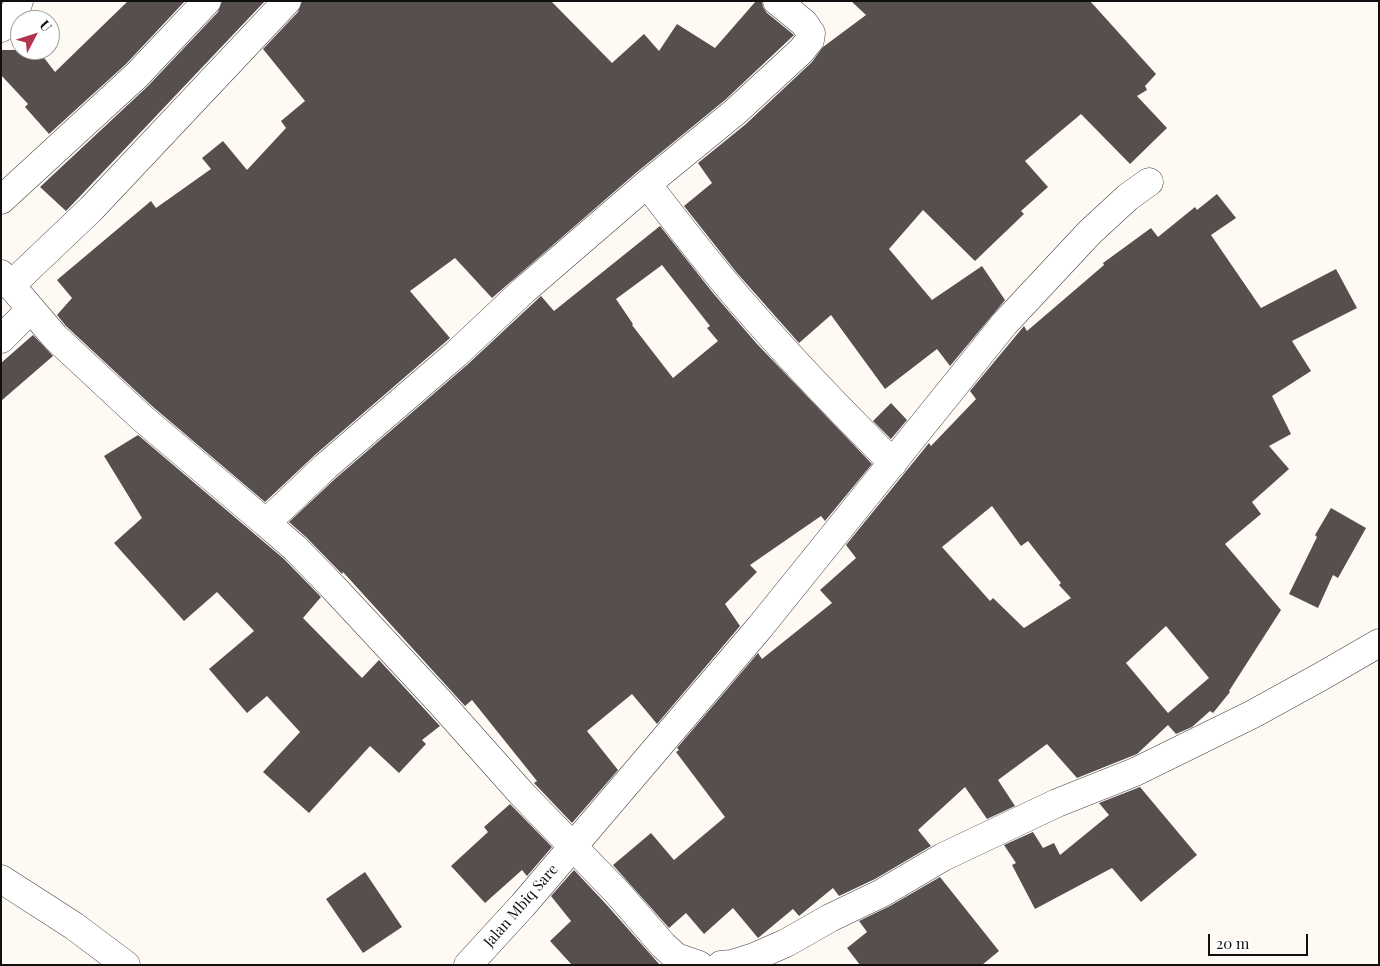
<!DOCTYPE html>
<html>
<head>
<meta charset="utf-8">
<style>
  body { margin:0 }
  #map { position:relative; width:1380px; height:966px; overflow:hidden; background:#fefaf3; font-family:"Playfair Display",serif }
  canvas { display:block }
  .frame { position:absolute; inset:0; border:2px solid #101010; pointer-events:none }
  .north { position:absolute; left:10px; top:10px; width:50px; height:50px; box-sizing:border-box; background:#fff; border:1px solid #9f9f9f; border-radius:50%; rotate:50deg; font-size:14px; font-weight:700; line-height:20px; text-align:center; color:#101010 }
  .north::after { content:''; display:block; margin:auto; width:18px; height:22px; background:#b3344f; clip-path:polygon(50% 0,100% 100%,50% 72%,0 100%) }
  .scale { position:absolute; left:1208px; top:934px; width:100px; height:22px; box-sizing:border-box; border:2px solid #101010; border-top:0; padding-left:6px; font-size:15px; line-height:18px; white-space:nowrap; color:#101010; -webkit-text-stroke:4px #fff; paint-order:stroke }
</style>
</head>
<body>
<div id="map">
<canvas width="1380" height="966"></canvas>
<div class="frame"></div>
<div class="north">U</div>
<div class="scale">20 m</div>
</div>
<script>
const ctx = document.querySelector('canvas').getContext('2d');
ctx.lineJoin = 'round';
function fill(path, color) { ctx.fillStyle = color; ctx.fill(path, 'evenodd'); }
function strokePath(path, color, width, dash) { ctx.strokeStyle = color; ctx.lineWidth = width; ctx.lineCap = dash ? 'butt' : 'round'; ctx.setLineDash(dash || []); ctx.stroke(path); }
function drawText(font, color, halo, rows, align = 'center') {
  ctx.font = font + ' "Playfair Display",serif'; ctx.lineWidth = 5; ctx.setLineDash([]); ctx.textBaseline = 'middle'; ctx.strokeStyle = halo; ctx.fillStyle = color; for (const [text, x, y, turn = 0] of rows) {
    ctx.save(); ctx.translate(x, y); ctx.rotate((+turn || 0) * Math.PI / 180); ctx.textAlign = isNaN(turn) ? turn : align; if (halo) ctx.strokeText(text, 0, 0); ctx.fillText(text, 0, 0); ctx.restore();
  }
}
fill(new Path2D(`
  M128,1H185L126,64L49,134L25,107L28,104L1,75V50H38L55,72Z
  M222,1H265L66,211L40,187L148,86L218,12Z
  M302,1H551L612,63L644,34L659,51L677,24L715,48L756,1H762L763,7L767,13L794,35L725,100L637,172L492,298L455,258L410,291L450,338L316,454L265,502L152,406L66,326L57,315L72,298L57,280L151,201L156,208L211,169L202,158L223,141L247,170L286,128L281,121L305,101L263,49L298,12Z
  M851,1H1090L1156,74L1145,86L1147,90L1137,96L1167,128L1130,164L1081,114L1025,161L1048,187L1021,211L1024,214L975,261L923,210L889,249L932,300L982,266L1005,300L950,366L937,349L885,389L831,315L799,343L737,273L684,206L712,183L698,163L746,124L812,62L823,47L866,15Z
  M1217,194L1236,218L1211,235L1261,308L1336,269L1357,308L1292,341L1311,371L1272,396L1291,434L1269,446L1289,469L1252,502L1261,514L1225,544L1281,610L1229,691L1230,692L1213,713L1210,711L1192,727L1176,734L1168,725L1137,754L1077,778L1047,744L998,780L1015,806L987,819L965,787L918,830L931,846L875,879L839,896L833,888L799,916L793,909L758,938L733,908L704,934L686,913L669,928L613,865L651,833L674,860L725,817L676,752L679,750L677,748L758,653L762,659L832,603L820,590L856,558L846,545L929,443L931,446L976,399L970,391L1024,326L1027,331L1104,265L1103,263L1151,228L1158,237L1195,207L1197,210ZM992,506L1021,546L1028,541L1061,583L1059,585L1071,598L1024,628L993,598L990,601L942,547ZM1166,626L1209,678L1168,713L1126,663Z
  M660,226L713,293L757,344L872,464L825,521L821,516L750,565L757,572L725,604L740,626L657,724L632,694L587,731L618,770L572,823L534,783L537,781L472,700L465,706L343,572L342,574L306,537L289,522L336,478L467,365L541,296L554,311ZM662,265L710,326L707,328L718,341L673,378L632,325L633,324L616,299Z
  M33,335L53,356L1,401V363Z
  M891,403L907,420L891,439L873,421Z
  M138,435L284,559L321,597L303,618L362,678L379,660L440,726L422,740L426,744L399,773L370,746L309,813L263,772L300,732L267,696L247,713L209,669L254,631L217,592L184,621L114,543L142,518L104,456Z
  M1331,508L1366,528L1338,578L1333,575L1318,608L1289,594L1317,537L1315,535Z
  M1140,787L1197,855L1141,902L1112,868L1035,909L1012,865L1016,863L1004,845L1033,832L1043,848L1054,843L1060,855L1109,815L1099,803Z
  M510,804L552,847L527,876L522,870L485,903L451,866L488,832L484,827Z
  M574,870L605,903L660,965H572L550,941L571,921L551,896Z
  M365,872L402,927L363,953L326,899Z
  M940,877L999,951L982,965H860L847,948L867,932L859,921L890,906Z`), '#574f4d');
const minor = new Path2D(`
  M1,28L16,9L19,1
  M647,184C681,228 715,273 752,314C797,366 845,415 893,463
  M1,200L137,75L207,1
  M1,274L55,337L142,418L266,523
  M10,286L91,209L287,1
  M1,339L30,310
  M1,879L74,926L126,965
  M468,965L523,905L760,627L1005,323L1090,232L1128,197L1149,182
  M699,965L676,957L663,945L617,892L521,793L440,702L332,586L295,548L266,523L326,466L456,354L523,291L647,184L735,112L801,51L810,40L811,33L804,23L777,1
  M721,965L732,964L754,957L786,943L830,918L882,893L943,857L1057,803L1135,772L1253,714L1322,676L1379,643`);
strokePath(minor, '#434343', 29);
strokePath(minor, '#fff', 28);
drawText('15px', '#101010', '#fff', [
  ["Jalan Mbiq Sare",521,906,-49]
]);
</script>
</body>
</html>
